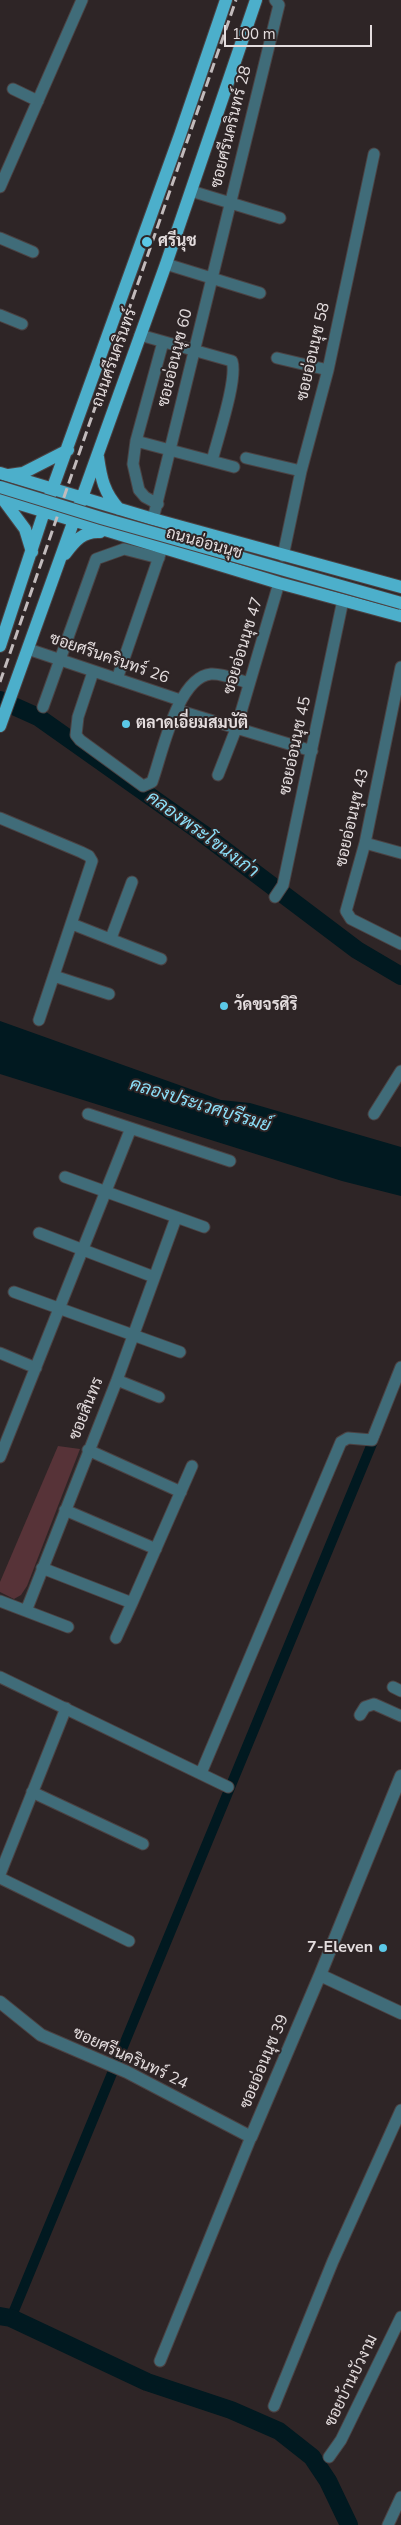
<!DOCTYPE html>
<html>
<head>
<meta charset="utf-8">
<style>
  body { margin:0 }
  #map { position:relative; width:401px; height:2525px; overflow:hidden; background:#2e2526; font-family:"Nunito Sans",sans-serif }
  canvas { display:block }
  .scale { position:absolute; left:224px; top:25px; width:148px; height:22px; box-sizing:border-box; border:2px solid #e4ddde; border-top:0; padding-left:6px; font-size:15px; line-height:18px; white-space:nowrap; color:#e4ddde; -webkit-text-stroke:4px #2e2526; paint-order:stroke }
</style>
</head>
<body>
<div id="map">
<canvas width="401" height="2525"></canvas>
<div class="scale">100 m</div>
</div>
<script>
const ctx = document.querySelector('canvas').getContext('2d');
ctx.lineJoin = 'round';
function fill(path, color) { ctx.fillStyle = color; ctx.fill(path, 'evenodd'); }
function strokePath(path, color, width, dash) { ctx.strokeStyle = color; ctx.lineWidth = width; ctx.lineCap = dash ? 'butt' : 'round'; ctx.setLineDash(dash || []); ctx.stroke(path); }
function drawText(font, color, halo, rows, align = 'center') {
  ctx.font = font + ' "Nunito Sans",Sarabun,sans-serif'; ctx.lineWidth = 4; ctx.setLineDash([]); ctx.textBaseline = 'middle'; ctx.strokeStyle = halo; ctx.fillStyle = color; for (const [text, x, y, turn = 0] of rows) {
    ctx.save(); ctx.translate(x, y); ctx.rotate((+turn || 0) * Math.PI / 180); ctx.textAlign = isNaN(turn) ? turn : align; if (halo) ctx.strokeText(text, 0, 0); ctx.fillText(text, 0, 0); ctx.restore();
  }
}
fill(new Path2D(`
  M58,1446L80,1449L27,1586L21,1595L14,1599L0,1592V1582Z`), '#573338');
fill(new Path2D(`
  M0,1021L221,1100L250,1103L401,1147V1196L342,1181L0,1074Z`), '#011920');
strokePath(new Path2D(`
  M11,2318L376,1434`), '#011920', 10);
strokePath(new Path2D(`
  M0,700L38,717L202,833L357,950L401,976
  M0,2316L11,2318L147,2382L231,2410L279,2431L312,2457L328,2481L349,2525`), '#011920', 18);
const minor = new Path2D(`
  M13,89L38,101
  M0,187L82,0
  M191,191L280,218
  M0,238L33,252
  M166,264L260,293
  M0,315L22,324
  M140,335L232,361C238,379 217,440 212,461
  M277,358L328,370
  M136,441L234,467
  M246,458L301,471
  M158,504L145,497L139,490L133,464L136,441L163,342
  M153,519L279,5L275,0
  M283,556L301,471L328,370L374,154
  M28,649L180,700
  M401,667L365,843L346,911L351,919L401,944
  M93,672L78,717L76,735L80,740L143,786L152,782C162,755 177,677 211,674C222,673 238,680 249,683
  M117,679L161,551
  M43,707L96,559L124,549L159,558
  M177,710L312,751
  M218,775L236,729L279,583
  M0,818L81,852L89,856L92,861L39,1020
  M365,843L401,853
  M275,897L283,885L343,600
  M72,924L161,959
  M111,938L132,882
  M54,976L109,994
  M88,1114L230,1161
  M374,1114L401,1071
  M65,1177L204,1227
  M39,1233L154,1277
  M14,1292L180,1352
  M0,1353L36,1368
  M117,1380L159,1397
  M88,1450L181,1492
  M0,1457L131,1128
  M65,1510L156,1549
  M42,1568L132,1603L116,1638
  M0,1601L68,1627
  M132,1603L192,1466
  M26,1611L117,1380L176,1218
  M0,1677L228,1787
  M393,1687L401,1691
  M360,1715L365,1707L374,1704L401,1716
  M201,1773L341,1442L348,1438L372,1440L401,1367
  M32,1792L143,1844
  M0,1874L66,1708
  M0,1878L129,1941
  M160,2361L251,2137
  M274,2406L333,2261L401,2110
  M329,2457L341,2440L401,2317
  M388,2525L401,2497`);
const tertiary = new Path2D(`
  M320,1975L401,2013
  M0,2002L41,2035L127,2072L251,2137L320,1975L401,1776`);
const primary = new Path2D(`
  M98,457C101,478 104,493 119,509
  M0,473L153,519L401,587
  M9,475L23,473L68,450
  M0,498L279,583L401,616
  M2,498L25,529L32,552
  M65,554C75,541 83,531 100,532
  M0,646L44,512L180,135L226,0
  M0,726L166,264L256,0`);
strokePath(minor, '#4b4243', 13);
strokePath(tertiary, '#4b4243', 14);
strokePath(primary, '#4b4243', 14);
strokePath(minor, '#406c79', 11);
strokePath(tertiary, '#406c79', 12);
strokePath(primary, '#4cafcb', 12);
strokePath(new Path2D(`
  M0,682L236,0`), '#c2bbbc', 3, [10, 5]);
const primaryBridge = new Path2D(`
  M0,487L101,518L401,603`);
strokePath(primaryBridge, '#4b4243', 14, []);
strokePath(primaryBridge, '#4cafcb', 12);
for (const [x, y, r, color] of [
  [147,242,6,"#5bc8e7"],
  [126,724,5,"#5bc8e7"],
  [224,1006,5,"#5bc8e7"],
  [383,1948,5,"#5bc8e7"]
]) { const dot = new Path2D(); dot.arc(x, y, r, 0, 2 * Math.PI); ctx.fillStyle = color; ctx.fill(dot); strokePath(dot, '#2e2526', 2); }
drawText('16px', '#e4ddde', '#2e2526', [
  ["ซอยศรีนครินทร์ 28",232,127,-76],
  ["ซอยอ่อนนุช 58",314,352,-77],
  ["ถนนศรีนครินทร์",115,358,-70],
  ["ซอยอ่อนนุช 60",176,358,-76],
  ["ถนนอ่อนนุช",204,544,16],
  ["ซอยอ่อนนุช 47",244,646,-73],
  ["ซอยศรีนครินทร์ 26",109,659,19],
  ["ซอยอ่อนนุช 45",296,746,-78],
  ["ซอยอ่อนนุช 43",353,818,-77],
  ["ซอยสินทร",87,1409,-68],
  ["ซอยศรีนครินทร์ 24",130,2059,25],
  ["ซอยอ่อนนุช 39",265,2062,-67],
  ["ซอยบ้านบัวงาม",352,2381,-64]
]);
drawText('bold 16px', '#e4ddde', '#2e2526', [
  ["ศรีนุช",158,242],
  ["ตลาดเอี่ยมสมบัติ",136,724],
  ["วัดขจรศิริ",234,1006],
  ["7-Eleven",373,1948,"right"]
], 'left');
drawText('italic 18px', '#8bdef7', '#2e2526', [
  ["คลองพระโขนงเก่า",202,835,36],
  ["คลองประเวศบุรีรมย์",200,1106,17]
]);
</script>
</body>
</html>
